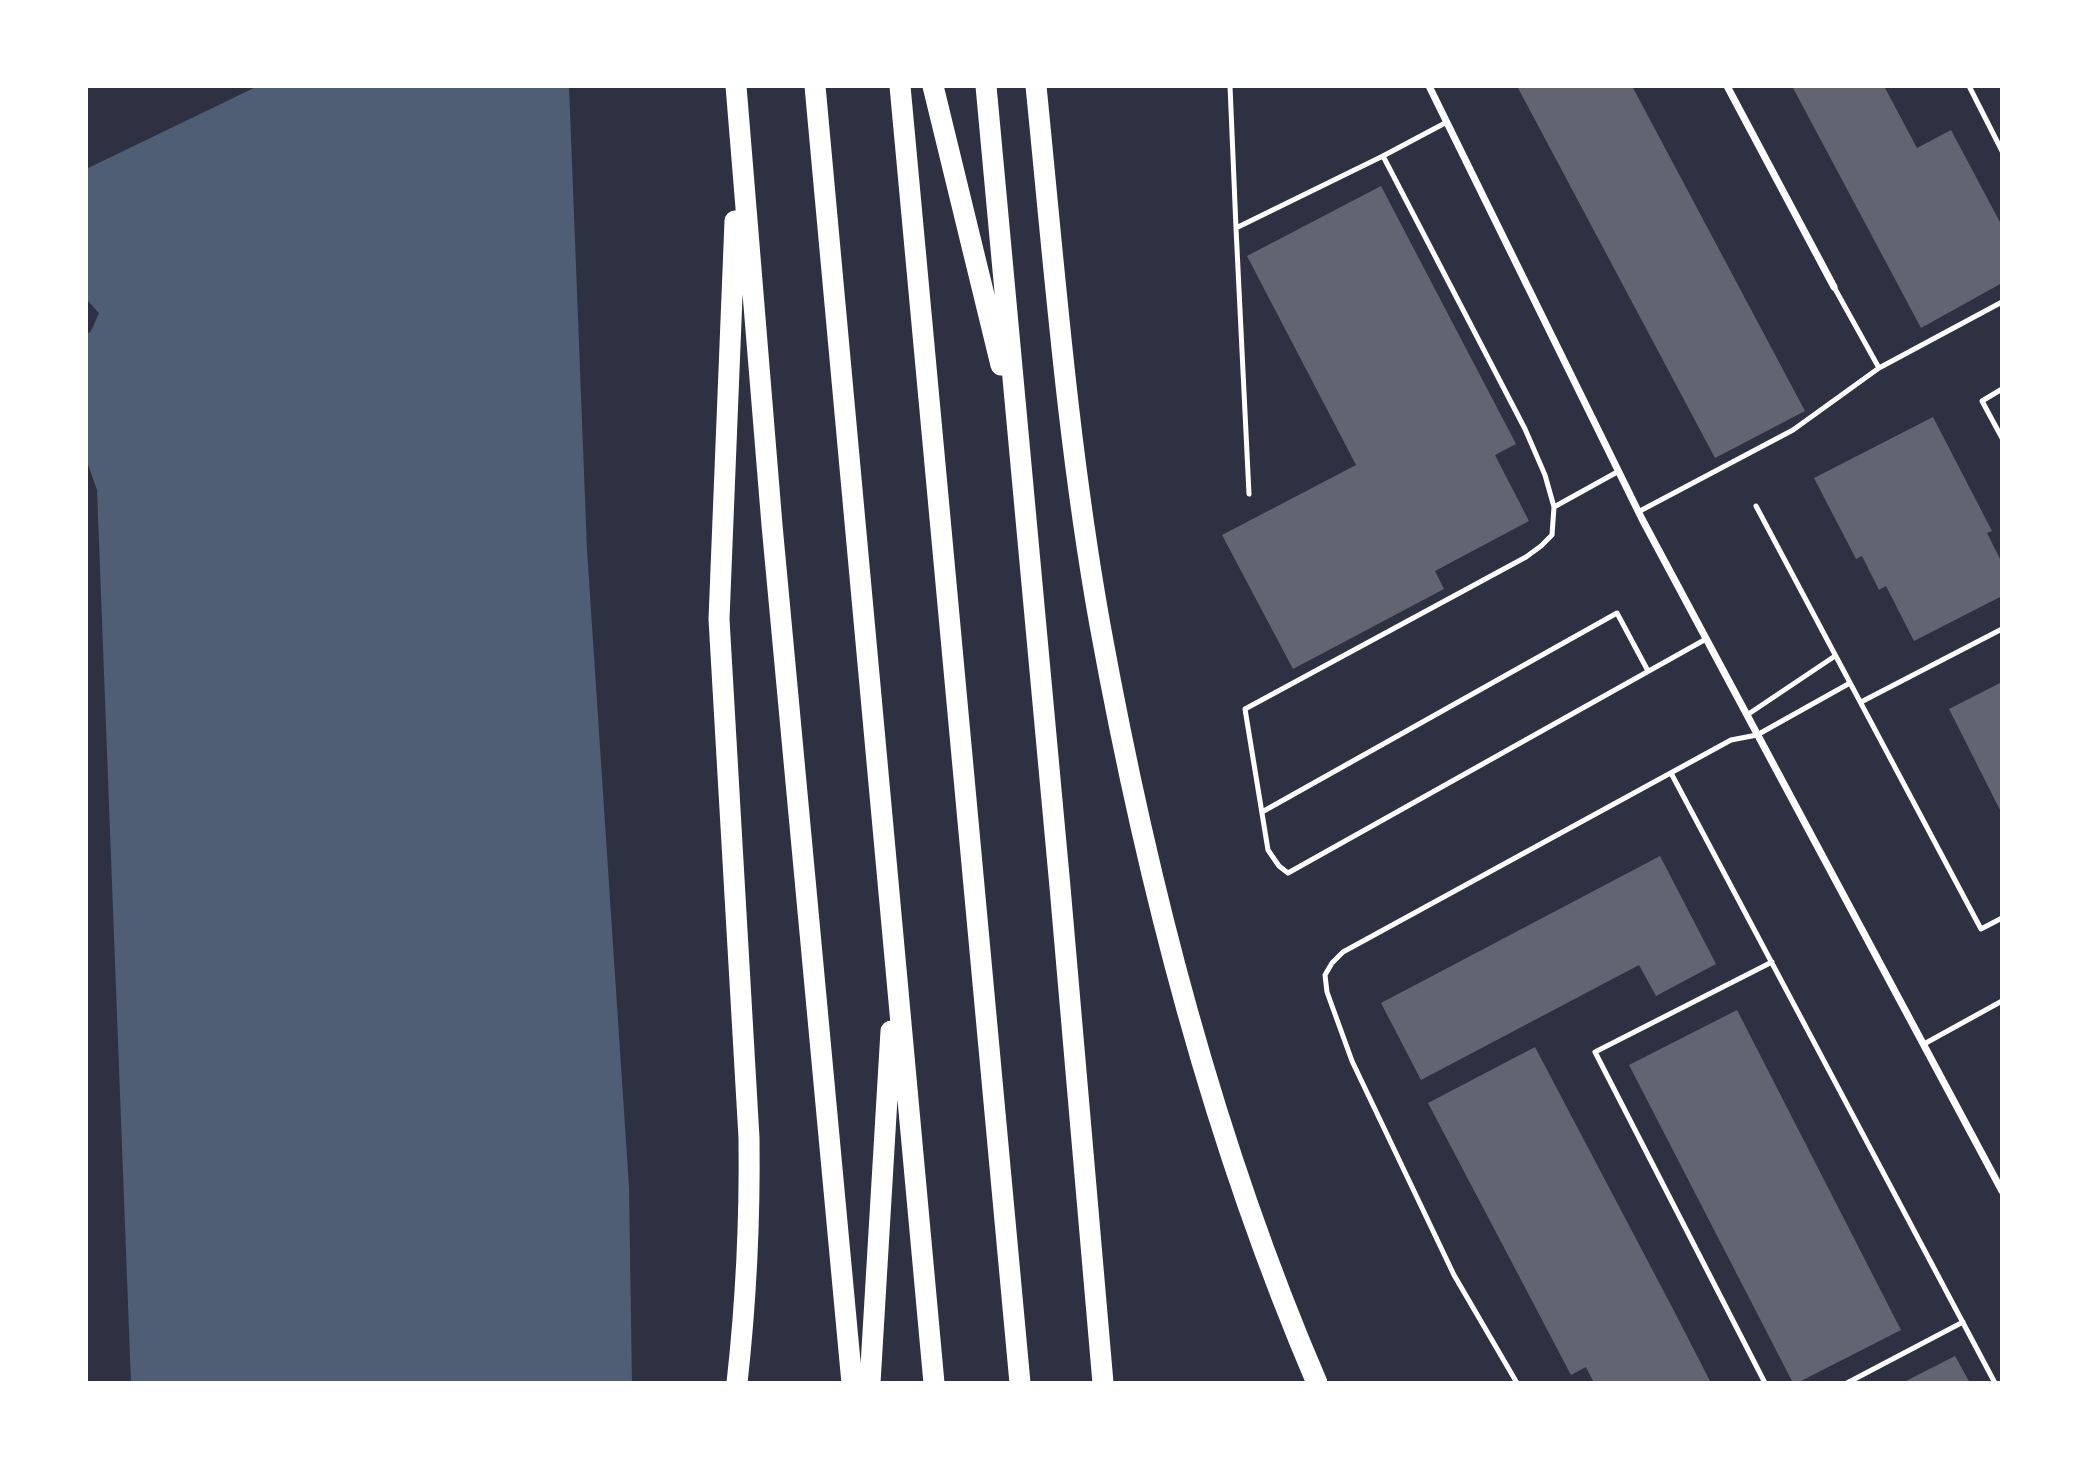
<!DOCTYPE html>
<html>
<head>
<meta charset="utf-8">
<style>
  body { margin:0 }
  #map { position:relative; width:2088px; height:1469px; overflow:hidden; background:#2d3142; font-family:Lora,serif }
  canvas { display:block }
  .frame { position:absolute; inset:0; border:88px solid #fff; pointer-events:none }
</style>
</head>
<body>
<div id="map">
<canvas width="2088" height="1469"></canvas>
<div class="frame"></div>
</div>
<script>
const ctx = document.querySelector('canvas').getContext('2d');
ctx.lineJoin = 'round';
function fill(path, color) { ctx.fillStyle = color; ctx.fill(path, 'evenodd'); }
function strokePath(path, color, width, dash) { ctx.strokeStyle = color; ctx.lineWidth = width; ctx.lineCap = dash ? 'butt' : 'round'; ctx.setLineDash(dash || []); ctx.stroke(path); }
fill(new Path2D(`
  M258,86H569L587,550L629,1187L632,1383H131L97,490L86,459V335L91,331L99,313L86,299V169Z`), '#4f5d75');
fill(new Path2D(`
  M1517,86H1632L1805,411L1715,458Z
  M1792,86H1884L1917,148L1951,130L2002,226V283L1921,328Z
  M1381,186L1516,444L1495,455L1529,521L1435,571L1444,589L1293,669L1222,535L1356,465L1247,256Z
  M1933,417L1992,531L1987,533L2002,563V596L1914,641L1886,586L1879,590L1862,556L1856,559L1814,478Z
  M2002,682V814L1949,709Z
  M1660,856L1716,964L1656,996L1639,965L1421,1080L1381,1003Z
  M1737,1010L1901,1330L1797,1383H1793L1629,1065Z
  M1535,1047L1673,1309L1711,1383H1594L1586,1367L1571,1375L1428,1103Z
  M1955,1356L1970,1383H1902Z`), '#626471');
strokePath(new Path2D(`
  M1230,86L1236,228
  M1969,86L2002,151
  M1447,122L1383,156L1525,429L1545,475L1554,507
  M1834,287L1879,368L2002,302
  M2002,389L1982,401L2002,438
  M1619,471L1554,507L1552,535L1541,546L1526,557L1245,709L1268,850L1279,866L1288,873L1706,639
  M1249,494L1236,228L1383,156
  M1756,506L1981,929L2002,918
  M1638,512L1793,430L1879,368
  M1861,702L2002,629
  M1747,715L1835,656
  M1671,773L1995,1383
  M1262,812L1617,613L1648,671
  M1924,1044L2002,1001
  M1517,1383L1454,1275L1352,1061L1327,992L1325,975L1332,963L1343,952L1731,740L1757,735L1850,683
  M1765,1383L1595,1052L1772,962
  M1847,1383L1963,1322`), '#fff', 5);
strokePath(new Path2D(`
  M1429,86L1642,519L2002,1191
  M1727,86L1834,287`), '#fff', 7);
strokePath(new Path2D(`
  M736,86L772,525L852,1383
  M815,86L934,1383
  M900,86L1020,1383
  M933,86L1001,365
  M986,86L1060,887L1103,1383
  M1036,86C1054,265 1068,447 1100,625C1147,883 1213,1141 1317,1383
  M735,221L719,619L749,1138C750,1220 746,1302 737,1383
  M870,1383L891,1031`), '#fff', 21);
</script>
</body>
</html>
